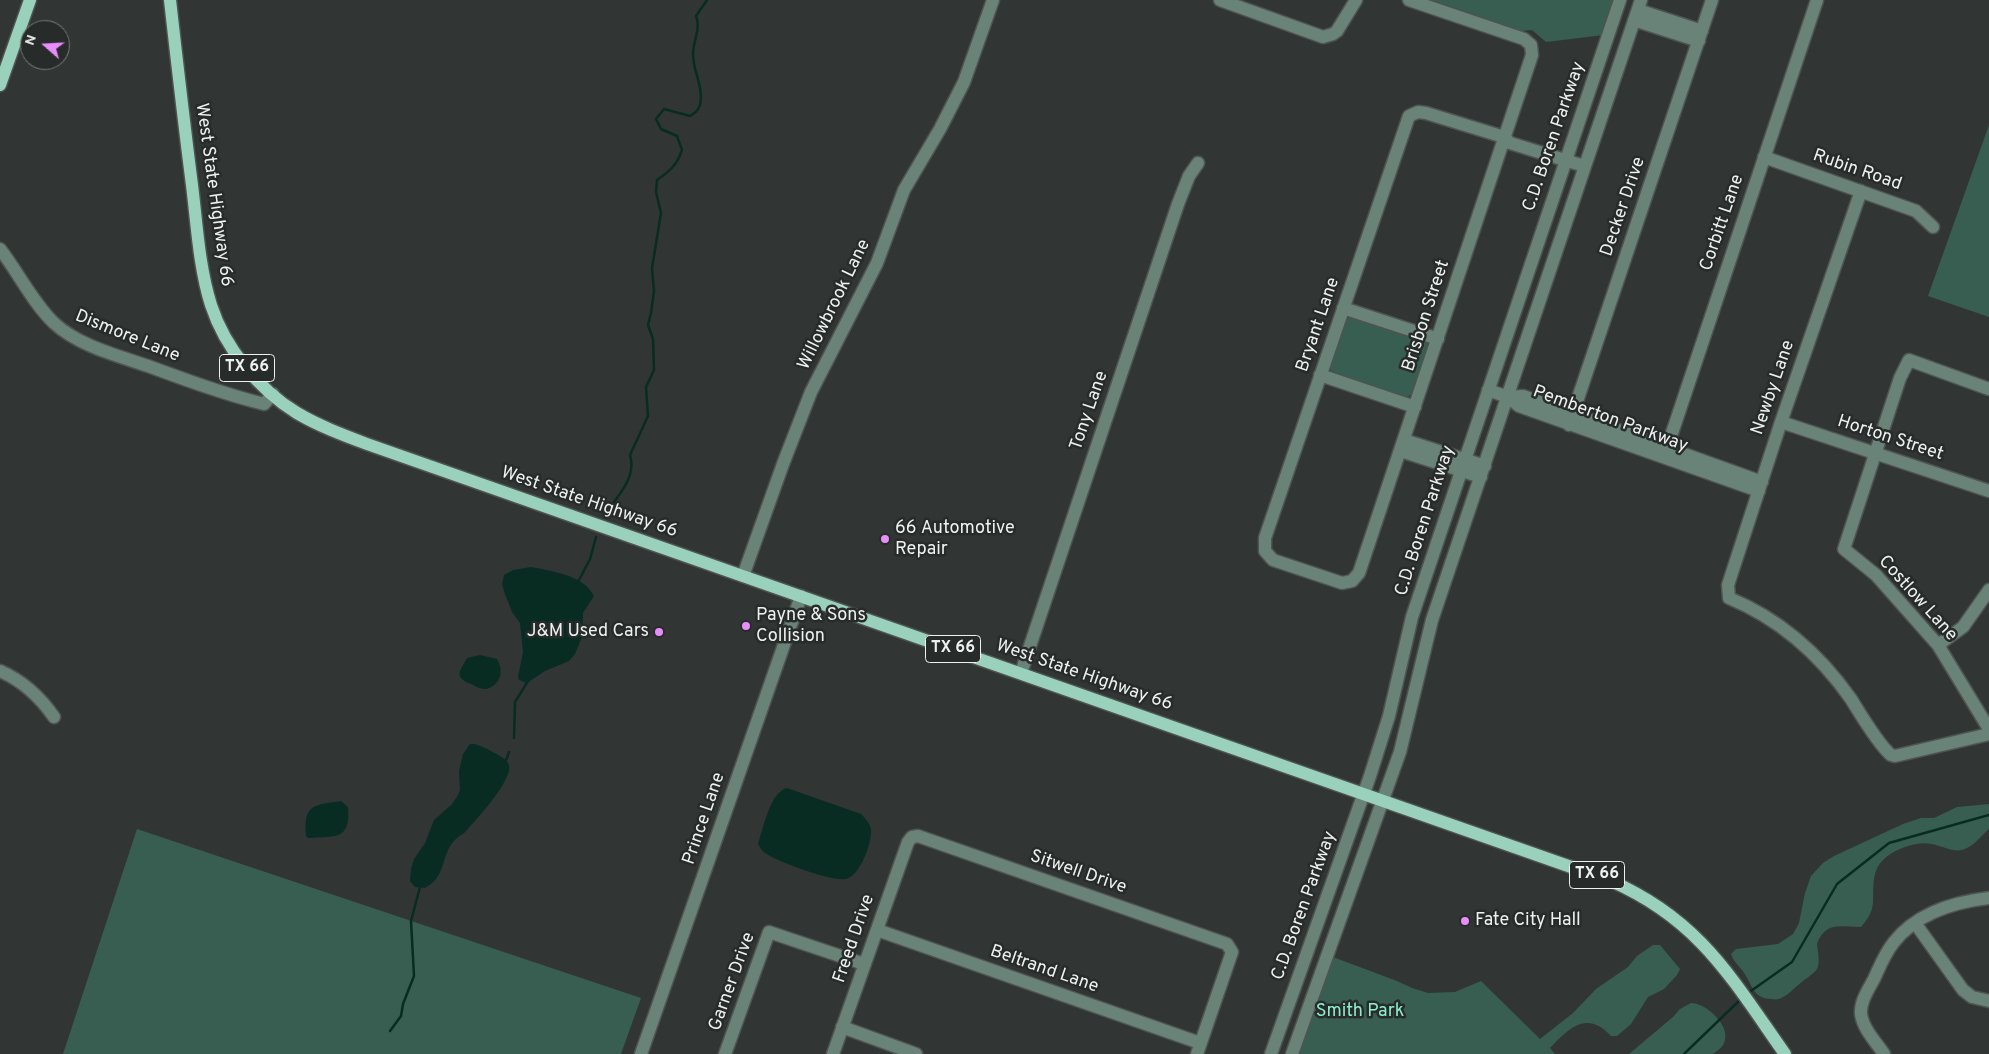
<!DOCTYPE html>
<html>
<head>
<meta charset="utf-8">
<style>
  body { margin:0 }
  #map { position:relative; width:1989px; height:1054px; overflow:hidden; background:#313634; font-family:Overpass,sans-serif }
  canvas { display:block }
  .north { position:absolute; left:20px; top:20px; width:50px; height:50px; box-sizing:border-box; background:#272c2a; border:1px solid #767b79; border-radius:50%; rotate:289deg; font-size:14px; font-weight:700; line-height:20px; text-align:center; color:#edf1ef }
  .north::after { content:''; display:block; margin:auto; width:18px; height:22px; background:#ea8dfc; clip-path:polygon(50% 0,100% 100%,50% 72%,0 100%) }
</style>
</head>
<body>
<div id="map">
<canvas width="1989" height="1054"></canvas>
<div class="north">N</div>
</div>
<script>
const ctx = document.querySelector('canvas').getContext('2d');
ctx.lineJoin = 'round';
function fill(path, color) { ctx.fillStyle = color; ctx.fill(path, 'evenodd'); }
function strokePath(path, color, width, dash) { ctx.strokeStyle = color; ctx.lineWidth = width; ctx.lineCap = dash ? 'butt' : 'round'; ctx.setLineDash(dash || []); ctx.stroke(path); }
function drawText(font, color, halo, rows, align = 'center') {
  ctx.font = font + ' Overpass,sans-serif'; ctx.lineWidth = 5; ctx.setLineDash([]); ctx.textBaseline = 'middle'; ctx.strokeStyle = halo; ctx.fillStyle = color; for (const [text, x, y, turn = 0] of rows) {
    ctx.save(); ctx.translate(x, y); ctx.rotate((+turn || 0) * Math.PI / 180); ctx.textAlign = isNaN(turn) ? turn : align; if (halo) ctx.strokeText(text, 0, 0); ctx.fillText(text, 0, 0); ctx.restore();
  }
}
fill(new Path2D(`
  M1432,0H1615L1604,35L1546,42L1532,30L1521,31Z
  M1989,125V317L1928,296Z
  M1350,317L1427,343L1428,349L1412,394L1406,398L1331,371L1330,368L1345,320Z
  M1989,804V829C1981,836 1973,847 1962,850C1953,852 1941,846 1932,844C1917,841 1894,849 1883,860C1871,871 1874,890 1873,903C1872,913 1867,920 1861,927C1840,927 1826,921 1817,944C1821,973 1819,968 1798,985C1793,989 1789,994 1783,997C1780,999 1776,1000 1772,999C1755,999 1753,988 1746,976C1741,967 1734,963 1731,954L1736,949L1778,944L1793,934L1799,923L1805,893L1811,876L1823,863L1834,856L1903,824L1921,818H1934L1957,807Z
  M137,829L641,998L621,1054H63Z
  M1653,945H1660L1680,969L1677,975L1664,989L1648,997L1631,1024L1617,1036H1611C1587,1010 1569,1028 1550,1048L1555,1054H1298L1333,957L1397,981L1412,988L1428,993L1455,992L1481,981L1540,1039L1573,1013L1596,989L1628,967L1637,956Z
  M1691,1003C1706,1003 1732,1026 1724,1043C1722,1048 1717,1051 1713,1054H1629L1673,1017L1680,1009Z`), '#385e51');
fill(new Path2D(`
  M531,567C551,571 584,575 594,596L583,613L582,637L575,654L569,661L545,671L527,683L519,680L518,677L523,652L520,623L512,612L505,594L502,584L504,575L513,570Z
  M480,655L497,659C504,671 501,684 487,689C481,689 476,687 471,684C453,677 460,671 467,658Z
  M470,744H475C483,747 507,757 509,765C513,780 476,820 466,831C464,834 460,835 457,838C440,852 448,876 425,888L415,887L410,881L411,869L414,859L425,843L434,820L452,804L458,795L460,790L459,771L463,754Z
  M787,788L861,814C866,819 870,823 871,830C872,843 860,876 846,879C832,882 776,861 765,853C762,851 760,847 758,844C763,829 770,792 787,788Z
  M341,801L348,807C351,841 335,836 308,838L306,836C303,804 314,805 341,801Z`), '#082c22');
strokePath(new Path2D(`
  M604,515C617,497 637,478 630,455L648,416L646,387L654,370L653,339L648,325L651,313L654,291L652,268L661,213L656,192L657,180C670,171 677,165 682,150L677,136L661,129L656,119L664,109L690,116C695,113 698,111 700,105C704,87 693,72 693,54C693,41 701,29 696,16L707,0
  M577,584L590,559L596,537
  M514,738L515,702L528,681
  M505,763L509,752
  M1748,993L1792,962L1837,884L1889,843L1989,815
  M390,1031L401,1016L403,1004L414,976L411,921L420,887
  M1684,1054L1742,998`), '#082c22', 2.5);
const minor = new Path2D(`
  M1220,0L1323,37L1333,34L1337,31L1356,0
  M1409,0L1524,39L1531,45L1532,55L1359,573L1352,581L1342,583L1273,560L1265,551V538L1409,116L1418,112L1426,113L1504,137L1510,143L1584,166
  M1638,10L1702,31
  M1634,20L1699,41
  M1764,157L1916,211L1933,227
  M1861,191L1781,422L1728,585L1729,598C1780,619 1820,655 1851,699C1861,715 1878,744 1891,755L1895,756L1989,734
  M0,249C18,272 33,303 54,323C79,346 116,355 148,366C186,380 224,394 264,404L273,394
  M1343,308L1438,339
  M1320,375L1415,407
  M1989,389L1909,360L1900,378L1844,549L1876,575L1938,645L1989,729
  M1488,390L1508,397L1523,396L1762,482
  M1508,397L1519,406L1759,491
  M1781,422L1989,491
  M1569,425L1712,0
  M1404,440L1485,466
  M1401,451L1481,477
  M1664,457L1817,0
  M743,576L783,464L811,392L877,263L904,190L940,129L964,82L993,0
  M1938,645L1963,627L1989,590
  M0,671C23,681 40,697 54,717
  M1021,673L1178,204L1189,176L1198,163
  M1915,923L1963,990L1972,997L1989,1001
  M877,930L1200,1043
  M842,1027L916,1054
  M641,1054L801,596
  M725,1054L769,932L864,964
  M833,1054L908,842L912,837L918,836L1227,944L1232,952L1197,1054
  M1271,1054L1370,776L1389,716L1412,617L1620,0
  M1292,1054L1400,752L1432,620L1641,0
  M1884,1054C1876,1042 1863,1029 1861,1014C1860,1002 1868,990 1874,979C1880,966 1885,953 1894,942C1917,913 1954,902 1989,898`);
const major = new Path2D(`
  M170,0C177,62 184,123 192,185C197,225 199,267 211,305C225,348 259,390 297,413C319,426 343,435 367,444L1611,881C1700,920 1732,979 1785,1054
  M0,85L30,0`);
strokePath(minor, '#4f5452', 15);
strokePath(major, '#4f5452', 15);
strokePath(minor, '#698379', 12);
strokePath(major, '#99d1bd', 12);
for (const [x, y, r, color] of [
  [885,539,5,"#ea8dfc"],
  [746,626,5,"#ea8dfc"],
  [659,632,5,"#ea8dfc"],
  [1465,921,5,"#ea8dfc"]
]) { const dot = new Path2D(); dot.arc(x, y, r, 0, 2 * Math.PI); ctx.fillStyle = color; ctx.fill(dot); strokePath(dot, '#272c2a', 2); }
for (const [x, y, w] of [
  [247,368,55],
  [953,649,55],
  [1597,875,55]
]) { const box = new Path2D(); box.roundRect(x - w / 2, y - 13.5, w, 27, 4); ctx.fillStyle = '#272c2a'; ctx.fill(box); strokePath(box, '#edf1ef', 1); }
drawText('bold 16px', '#edf1ef', null, [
  ["TX 66",247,368],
  ["TX 66",953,649],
  ["TX 66",1597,875]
]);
drawText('18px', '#edf1ef', '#272c2a', [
  ["C.D. Boren Parkway",1555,137,-71],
  ["Rubin Road",1857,171,19],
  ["West State Highway 66",213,195,82],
  ["Decker Drive",1624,207,-71],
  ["Corbitt Lane",1723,223,-71],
  ["Willowbrook Lane",835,305,-64],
  ["Brisbon Street",1427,316,-72],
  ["Bryant Lane",1319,325,-71],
  ["Dismore Lane",127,337,22],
  ["Newby Lane",1774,388,-71],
  ["Tony Lane",1090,411,-71],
  ["Pemberton Parkway",1610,420,20],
  ["Horton Street",1890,439,18],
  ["West State Highway 66",589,503,19],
  ["C.D. Boren Parkway",1426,521,-72],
  ["Costlow Lane",1917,599,48],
  ["West State Highway 66",1084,676,19],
  ["Prince Lane",705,819,-71],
  ["Sitwell Drive",1078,873,19],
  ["C.D. Boren Parkway",1305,906,-70],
  ["Freed Drive",855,939,-71],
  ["Beltrand Lane",1044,970,19],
  ["Garner Drive",733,982,-70]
]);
drawText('18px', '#edf1ef', '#272c2a', [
  ["66 Automotive",895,529],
  ["Repair",895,550],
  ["Payne & Sons",756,616],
  ["Collision",756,637],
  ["J&M Used Cars",649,632,"right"],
  ["Fate City Hall",1475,921]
], 'left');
drawText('18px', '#8beece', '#272c2a', [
  ["Smith Park",1360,1012]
]);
</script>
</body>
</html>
